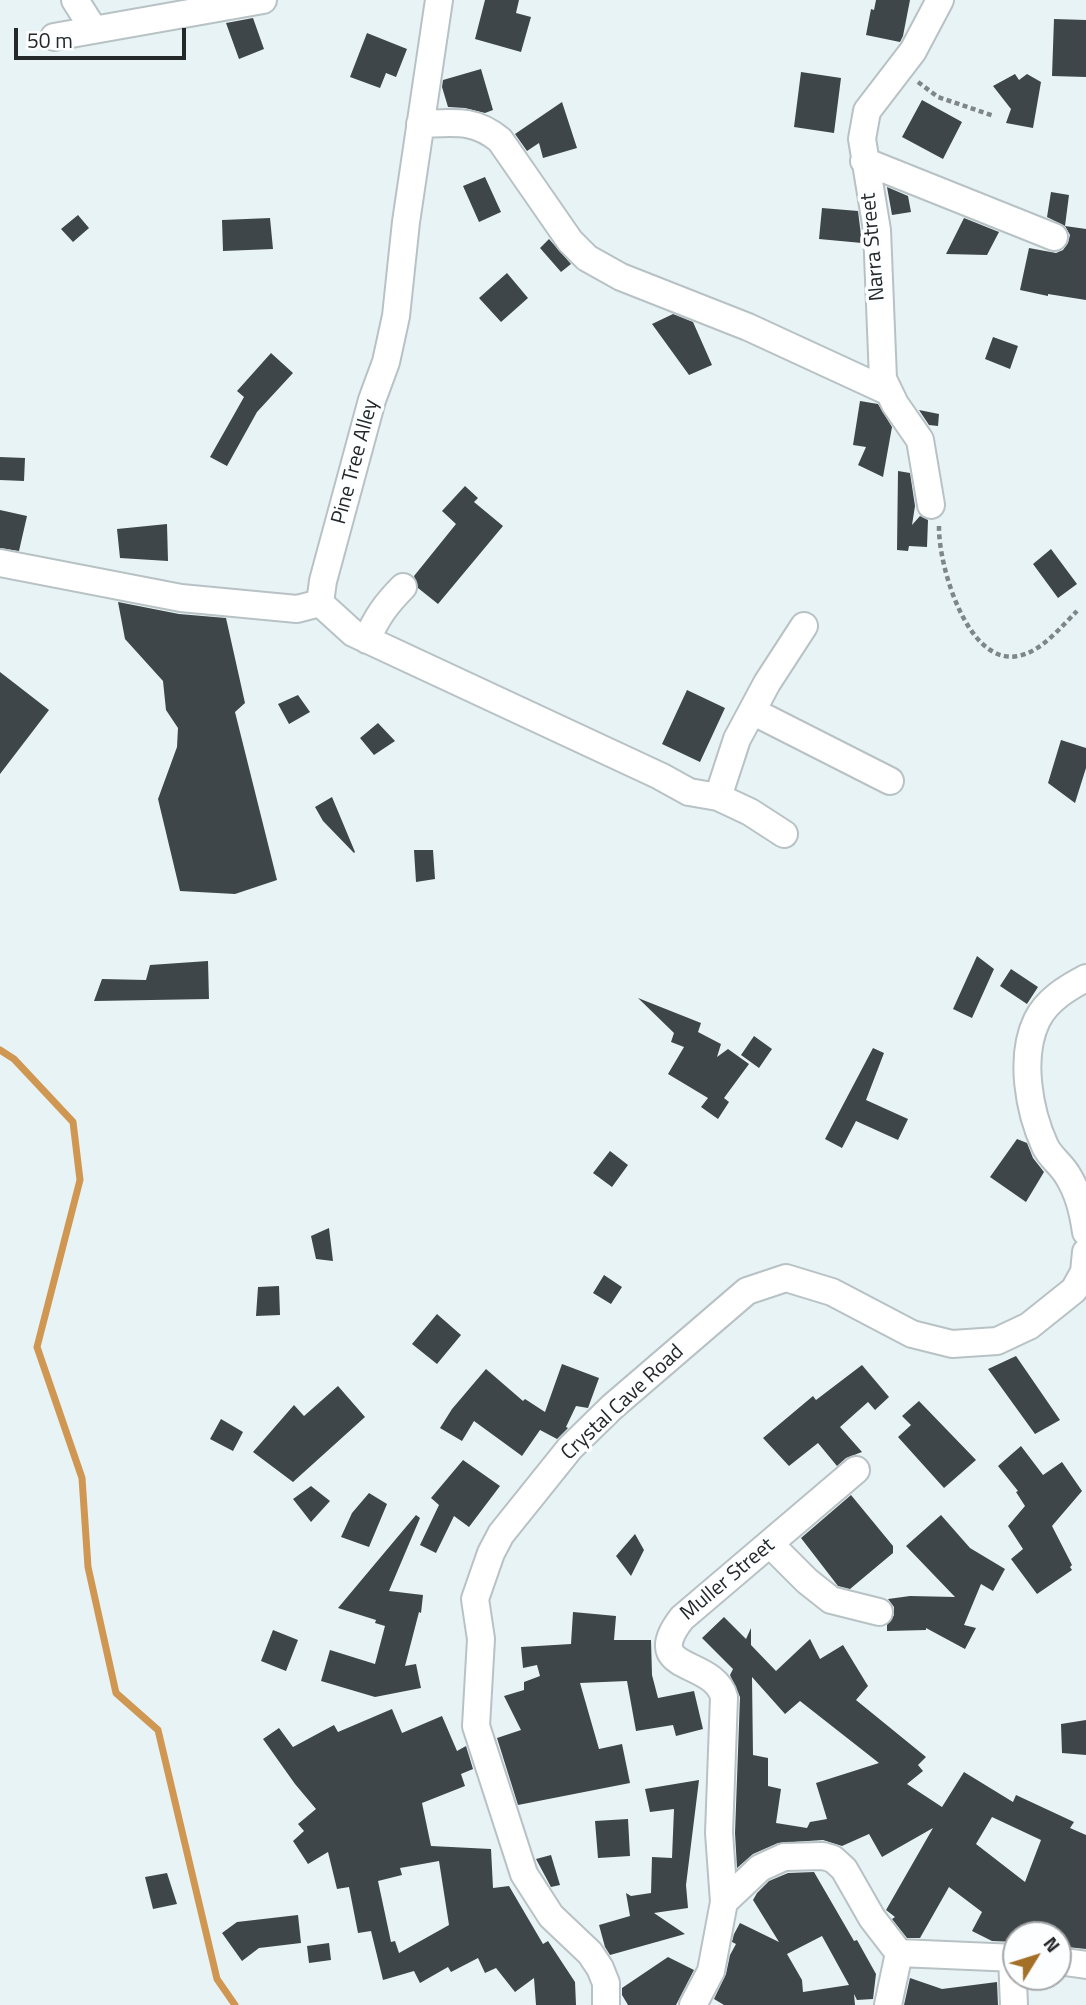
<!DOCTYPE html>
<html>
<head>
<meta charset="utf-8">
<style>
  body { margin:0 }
  #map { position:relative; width:1086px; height:2005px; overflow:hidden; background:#e8f3f6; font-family:"Titillium Web",sans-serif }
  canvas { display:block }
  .north { position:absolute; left:1002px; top:1921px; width:70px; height:70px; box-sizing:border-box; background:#fcfeff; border:2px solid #a6a8a9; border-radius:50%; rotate:52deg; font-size:19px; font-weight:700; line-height:28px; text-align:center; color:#242829 }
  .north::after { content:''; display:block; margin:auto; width:24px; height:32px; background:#a47028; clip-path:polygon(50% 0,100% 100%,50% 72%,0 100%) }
  .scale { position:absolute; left:14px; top:28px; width:172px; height:32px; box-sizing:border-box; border:4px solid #242829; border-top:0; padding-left:9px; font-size:21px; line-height:24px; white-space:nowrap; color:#242829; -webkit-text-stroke:5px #fcfeff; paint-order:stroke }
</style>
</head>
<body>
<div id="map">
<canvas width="1086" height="2005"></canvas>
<div class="north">N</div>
<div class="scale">50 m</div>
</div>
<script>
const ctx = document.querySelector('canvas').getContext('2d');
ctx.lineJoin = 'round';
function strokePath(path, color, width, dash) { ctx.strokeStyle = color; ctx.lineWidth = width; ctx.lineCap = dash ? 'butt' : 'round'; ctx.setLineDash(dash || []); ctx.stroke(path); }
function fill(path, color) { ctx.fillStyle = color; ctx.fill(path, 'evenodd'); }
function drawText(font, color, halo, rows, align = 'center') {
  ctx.font = font + ' "Titillium Web",sans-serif'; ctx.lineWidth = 7; ctx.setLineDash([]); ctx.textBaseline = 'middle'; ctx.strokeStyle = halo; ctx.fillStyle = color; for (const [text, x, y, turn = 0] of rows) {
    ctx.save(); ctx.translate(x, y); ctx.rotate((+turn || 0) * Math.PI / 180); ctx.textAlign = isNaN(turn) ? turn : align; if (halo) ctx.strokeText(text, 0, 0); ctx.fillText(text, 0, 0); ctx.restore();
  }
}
strokePath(new Path2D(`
  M0,1050L14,1059L73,1122L80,1180L37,1347L82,1478L88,1567L116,1693L158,1730L217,1979L235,2005`), '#cf9751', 7);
fill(new Path2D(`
  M485,0H519L516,13L531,17L521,52L475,39Z
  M876,0H910L903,36L900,42L866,35L871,9L874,10Z
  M253,18L264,49L239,59L226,23Z
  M1054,19L1086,20V77L1052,76Z
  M367,33L407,49L396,77L386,73L380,88L350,77Z
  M481,69L493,110L485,113L465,108L448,107L442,87L443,80Z
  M801,72L841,78L834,133L794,127Z
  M1015,74L1019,80L1027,74L1041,82L1033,128L1006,123L1011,109L993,86Z
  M922,100L962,122L943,159L902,137Z
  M562,102L577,148L543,158L539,143L527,151L515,134Z
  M485,177L501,212L479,222L463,186Z
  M887,187L908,196L911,212L892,215Z
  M1051,192L1069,195L1065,226L1047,217Z
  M822,208L858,211L862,243L819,239Z
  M78,215L89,228L73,242L61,229Z
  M270,218L273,249L223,251L222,220Z
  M964,218L999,232L987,255L946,254Z
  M1065,226L1086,229V300L1048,294V296L1020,290L1029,248L1056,253L1063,250L1068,243L1070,235Z
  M549,239L571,264L561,272L540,248Z
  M507,273L528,298L501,322L479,298Z
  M673,314L693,322L712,365L689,375L652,324Z
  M993,337L1018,346L1010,369L985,359Z
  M271,353L293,373L257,412L227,466L210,457L244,397L237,391Z
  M860,401L878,404L892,427L883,477L858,465L866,447L853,445Z
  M919,410L939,414L938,426L929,425Z
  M0,457L25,458L24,481L0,480Z
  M898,471L910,473L915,506L912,525L920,516L928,520L927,547L909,546L908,551L897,550Z
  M465,486L478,498L474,502L503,526L438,604L418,588L414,576L456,524L442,511Z
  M0,510L27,516L19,551L0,548Z
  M167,524L168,561L120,558L117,529Z
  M1051,549L1077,584L1058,598L1033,564Z
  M118,602L179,614L226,618L245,703L235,712L277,880L235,894L180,891L158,799L177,747L178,728L166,710L163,681L125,639Z
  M0,672L49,710L0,774Z
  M687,690L725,708L700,762L662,744Z
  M298,695L310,712L289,724L278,704Z
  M378,723L395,741L374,755L360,738Z
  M1061,740L1086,748V768L1075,803L1048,783Z
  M332,797L355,852L354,853L323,821L315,807Z
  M414,850H433L435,879L416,882Z
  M977,956L994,969L972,1018L953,1009Z
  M208,961L209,999L94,1001L102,979L146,980L150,965Z
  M1011,969L1038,987L1027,1004L1000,986Z
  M638,998L701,1023L698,1032L721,1044L717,1057L728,1049L749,1064L724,1098L729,1102L718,1119L701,1107L708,1098L668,1074L684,1047L671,1042L674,1033Z
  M754,1036L772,1049L759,1068L741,1055Z
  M873,1048L884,1053L866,1100L908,1119L898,1140L856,1121L842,1148L825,1139Z
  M1017,1139L1027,1143L1033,1158L1044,1172L1026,1202L990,1177Z
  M610,1151L628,1165L612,1187L593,1173Z
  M329,1228L333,1261L316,1259L311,1236Z
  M604,1275L622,1287L611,1304L593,1293Z
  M279,1286L280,1315L256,1316L258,1287Z
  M437,1314L461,1335L437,1364L412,1344Z
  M1016,1356L1060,1420L1035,1434L988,1369Z
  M562,1364L599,1378L588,1408L576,1406L566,1427L568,1428L557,1439L540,1430L522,1456L474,1421L462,1441L440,1428L452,1409L486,1369L523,1401L525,1399L545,1412Z
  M862,1365L889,1397L875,1410L868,1402L840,1427L862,1452L846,1458L837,1466L818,1443L789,1466L763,1438L813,1396L816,1400Z
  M338,1386L365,1417L293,1482L253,1452L294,1405L304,1416Z
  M919,1401L976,1460L944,1488L898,1437L911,1425L902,1416Z
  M221,1419L243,1432L233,1451L210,1439Z
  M1021,1446L1043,1475L1062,1462L1082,1491L1052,1526L1072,1565L1070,1567L1072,1570L1037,1594L1011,1559L1023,1549L1008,1526L1025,1506L1016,1492L1018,1491L998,1466Z
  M463,1460L500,1486L469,1527L454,1516L436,1553L420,1545L439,1505L431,1498Z
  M311,1486L330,1501L311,1522L293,1499Z
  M369,1493L387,1504L369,1547L341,1537L352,1513Z
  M851,1495L893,1546V1553L850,1589L838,1586L801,1538Z
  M416,1515L420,1518L389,1591L423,1595L421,1613L419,1612L405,1666L416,1664L421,1688L375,1697L321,1681L330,1650L375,1664L385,1626L375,1623L376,1620L338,1608Z
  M941,1515L970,1548L1005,1569L993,1591L981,1584L964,1625L976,1628L965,1649L926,1628V1630L887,1631V1625L894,1615V1607L888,1599L910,1596L955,1597L906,1546Z
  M635,1534L644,1550L631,1576L616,1556Z
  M573,1612L616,1616L614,1640H651L652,1675L658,1698L694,1691L703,1729L676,1736L673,1725L636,1731L627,1681L580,1683L599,1749L622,1744L630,1783L518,1805L497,1738L521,1730L504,1696L524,1690V1682L540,1676L537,1665L523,1668L521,1647L571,1644Z
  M724,1617L746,1639L751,1628V1645L776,1671L810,1639L820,1659L843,1645L868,1686L856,1700L926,1757L918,1765L923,1771L907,1784L942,1807L964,1772L1013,1802L1016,1795L1074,1822L1070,1828L1086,1835V1949L1058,1946V1935H1016V1942L992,1941L972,1931L982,1912L949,1887L920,1938H907L892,1919L895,1917L886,1910L933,1828L882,1857L869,1834L842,1846L823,1840L778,1843L753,1854L737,1868L735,1833L740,1697L730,1675L733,1669L702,1638ZM752,1677L785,1714L800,1701L879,1763L816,1783L827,1819L810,1822L807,1828L776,1823L781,1789L768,1786V1758L753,1755ZM992,1817L1041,1840L1025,1882L976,1844Z
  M273,1630L298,1640L286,1671L261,1661Z
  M392,1709L402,1733L442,1716L457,1751L466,1746L473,1769L461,1774L465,1786L422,1803L431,1846L491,1849L493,1888L509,1886L543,1944L548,1941L575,1982L576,2005H536L534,1978L515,1992L496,1968L485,1973L478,1958L451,1972L448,1967L420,1983L414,1971L383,1980L371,1931L358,1933L349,1887L337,1889L328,1852L308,1864L293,1841L304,1831L298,1824L316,1809L295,1784L263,1739L279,1728L293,1747L334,1725L338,1732ZM439,1861L449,1925L399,1953L395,1941L391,1942L378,1881L402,1875L400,1868Z
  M1086,1720V1755L1062,1753L1061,1724Z
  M699,1780L686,1885L688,1908L654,1913L685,1934L610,1955L605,1947L599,1925L630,1916L626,1893L631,1896L651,1893L652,1857L672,1858L674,1809L650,1812L645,1789Z
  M628,1819L630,1856L598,1858L595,1821Z
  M551,1855L560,1885L551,1887L536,1859Z
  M814,1872L854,1941L857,1940L876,1974L873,1999L857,2000L854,1994L855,2005H724L714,1999L726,1974L730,1955L736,1944L732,1942L734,1934L740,1923L779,1942L753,1900L757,1893L769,1881L788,1873ZM822,1936L849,1985L803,1992L802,1980L787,1954Z
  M167,1873L177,1904L153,1909L145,1877Z
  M298,1915L301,1943L259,1948L242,1961L222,1933L237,1922Z
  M329,1943L331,1960L309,1963L307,1946Z
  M668,1957L694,1970L676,2005H628L622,1995V1988Z
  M910,1978L942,1989L997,1982L998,2005H904Z`), '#3e4649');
const minor = new Path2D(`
  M75,0L94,30
  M54,37L263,0
  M420,124C452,123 474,118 500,140L570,241L587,258L621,277L748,327L889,392
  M864,161L1054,237
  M931,505L920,440L895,404L883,379L877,230L862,139L867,111L913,51L940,0
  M0,563L181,598L297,609L320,603L323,581L372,400L386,362L396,316L406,222L439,0
  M320,603L353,633L660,776L689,792L718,797L750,812L784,834
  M367,640C376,618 386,604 403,587
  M752,711L890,781
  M718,797L737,739L767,683L804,626
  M1086,978C1067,988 1047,1000 1037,1020C1019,1057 1029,1111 1045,1146C1050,1157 1062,1165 1068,1176C1079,1194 1083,1212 1086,1232
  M770,1544L807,1581L831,1600L879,1612
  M724,1902L719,1833L724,1697C714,1658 639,1673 682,1618L856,1470
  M899,1953L1016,1958
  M1012,1957L1014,2005
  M1058,1961L1086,1965
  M606,2005V1983L600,1968L590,1953L551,1916L524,1874L476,1726L481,1639L475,1599L491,1553L501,1534L570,1448L612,1407L747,1291L786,1278L832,1292L912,1334L952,1344L997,1341L1029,1326L1074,1290L1084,1272L1086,1252
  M693,2005L711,1971L724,1902L760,1868L784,1857L823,1856L833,1859L844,1869L872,1918L899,1953
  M888,2005L899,1953`);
strokePath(minor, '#b8c2c5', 30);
strokePath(new Path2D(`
  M918,82L938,97L994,116
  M939,526C938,564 967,666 1018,656C1041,652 1061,627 1077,611`), '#7f8688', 4.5, [5, 3.5]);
strokePath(minor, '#fff', 26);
drawText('21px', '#242829', '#fcfeff', [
  ["Narra Street",874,247,-95],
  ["Pine Tree Alley",356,462,-75],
  ["Crystal Cave Road",623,1403,-43],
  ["Muller Street",728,1580,-40]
]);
</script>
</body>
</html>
